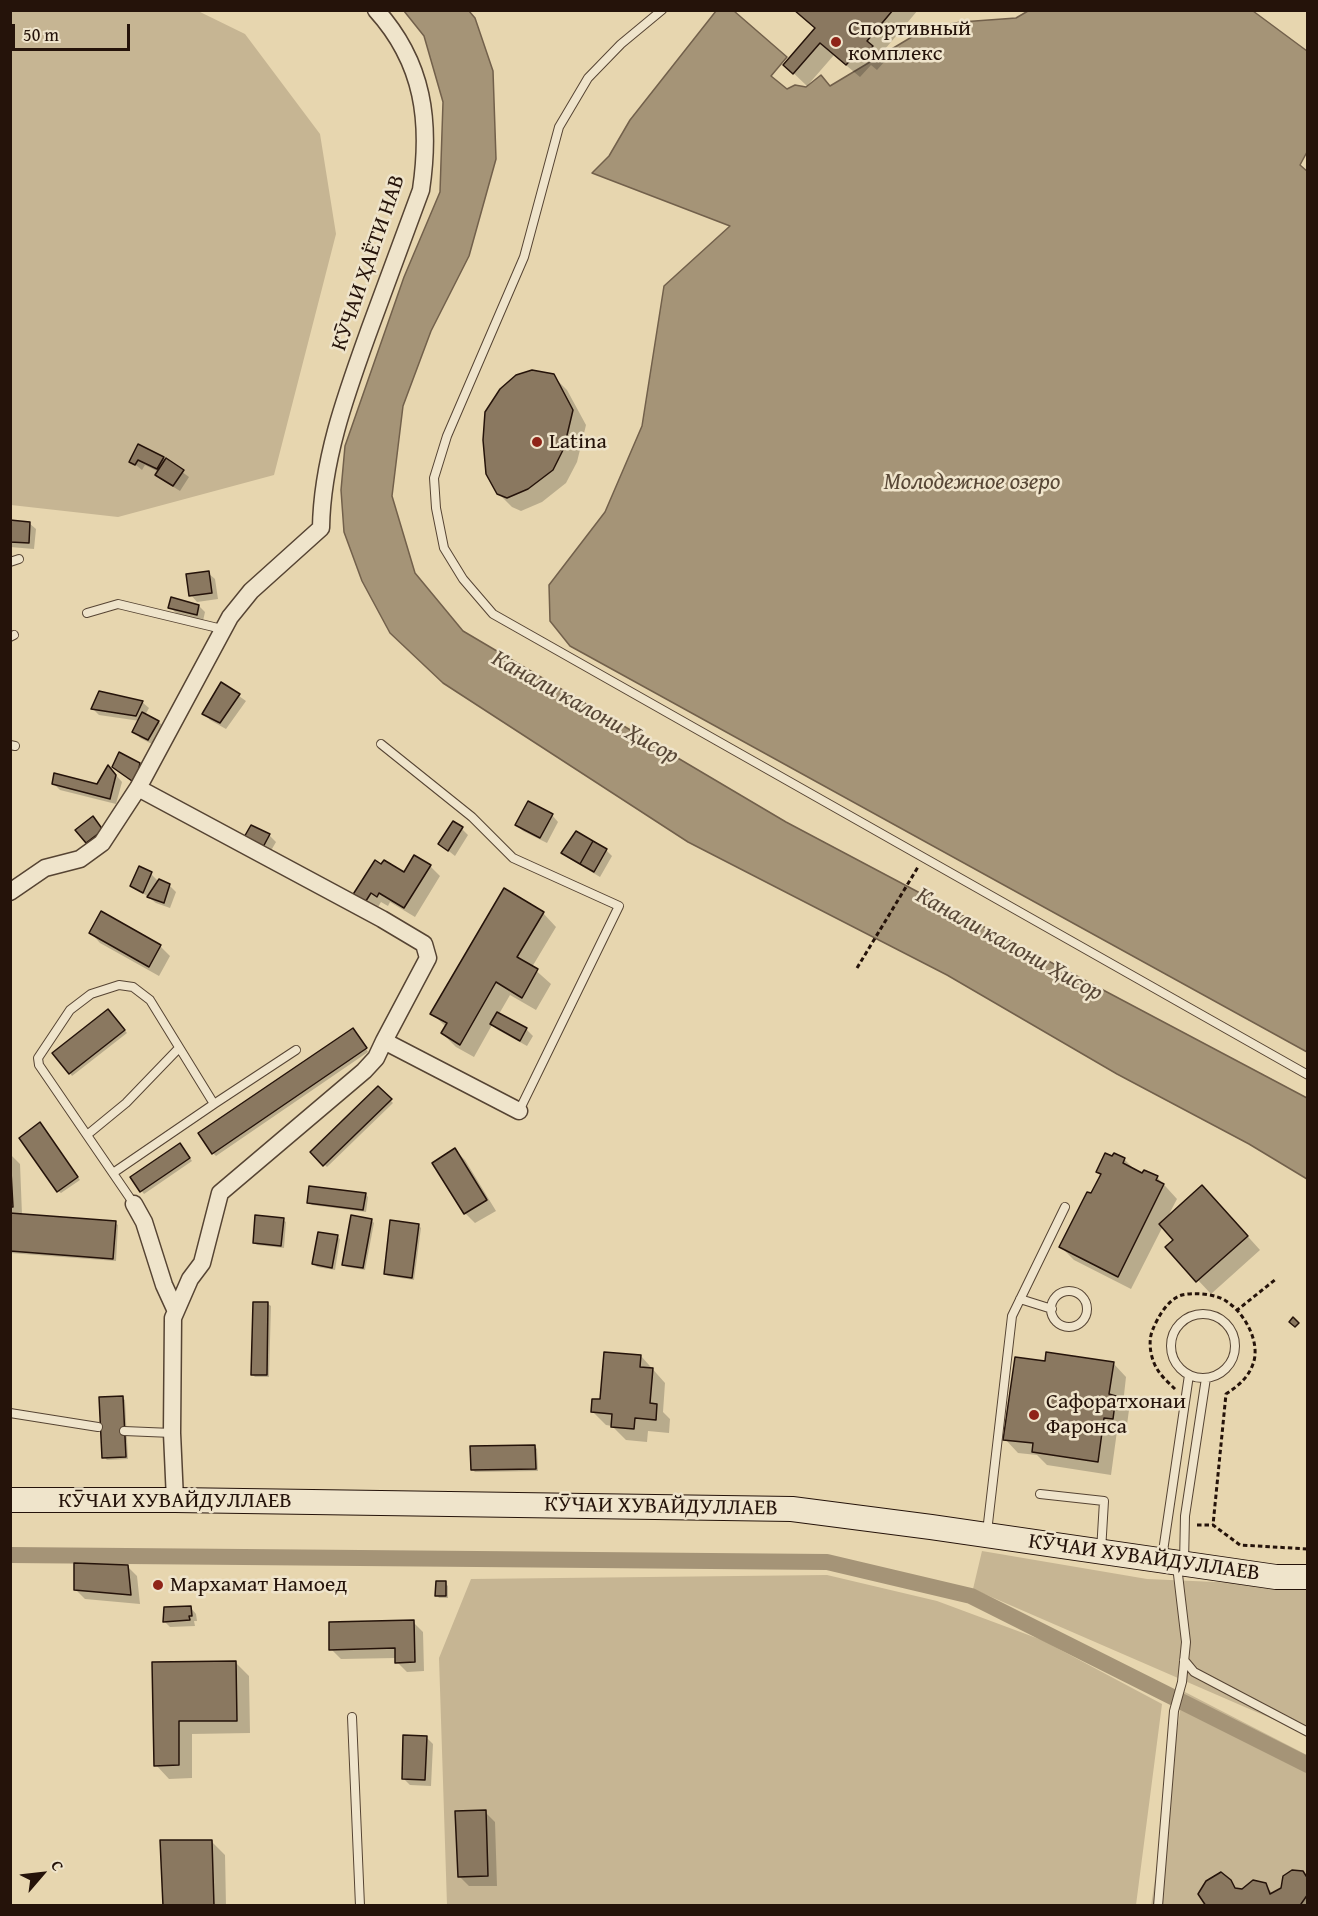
<!DOCTYPE html>
<html>
<head>
<meta charset="utf-8">
<style>
  body { margin:0 }
  #map { position:relative; width:1318px; height:1916px; overflow:hidden; background:#e7d6af; font-family:"Gentium Book Plus",serif }
  canvas { display:block }
  .frame { position:absolute; inset:0; border:12px solid #25130a; pointer-events:none }
  .north { position:absolute; left:12px; top:1844px; width:60px; height:60px; -webkit-text-stroke:4px #efe4cb; paint-order:stroke; rotate:62deg; font-size:16px; font-weight:700; line-height:24px; text-align:center; color:#25130a }
  .north::after { content:''; display:block; margin:auto; width:21px; height:27px; background:#25130a; clip-path:polygon(50% 0,100% 100%,50% 72%,0 100%) }
  .scale { position:absolute; left:12px; top:24px; width:118px; height:27px; box-sizing:border-box; border:3px solid #25130a; border-top:0; padding-left:8px; font-size:18px; line-height:21px; white-space:nowrap; color:#25130a; -webkit-text-stroke:4px #efe4cb; paint-order:stroke }
</style>
</head>
<body>
<div id="map">
<canvas width="1318" height="1916"></canvas>
<div class="frame"></div>
<div class="north">С</div>
<div class="scale">50 m</div>
</div>
<script>
const ctx = document.querySelector('canvas').getContext('2d');
ctx.lineJoin = 'round';
function fill(path, color) { ctx.fillStyle = color; ctx.fill(path, 'evenodd'); }
function strokePath(path, color, width, dash) { ctx.strokeStyle = color; ctx.lineWidth = width; ctx.lineCap = dash ? 'butt' : 'round'; ctx.setLineDash(dash || []); ctx.stroke(path); }
function drawText(font, color, halo, rows, align = 'center') {
  ctx.font = font + ' "Gentium Book Plus",serif'; ctx.lineWidth = 5; ctx.setLineDash([]); ctx.textBaseline = 'middle'; ctx.strokeStyle = halo; ctx.fillStyle = color; for (const [text, x, y, turn = 0] of rows) {
    ctx.save(); ctx.translate(x, y); ctx.rotate((+turn || 0) * Math.PI / 180); ctx.textAlign = isNaN(turn) ? turn : align; if (halo) ctx.strokeText(text, 0, 0); ctx.fillText(text, 0, 0); ctx.restore();
  }
}
fill(new Path2D(`
  M11,11H198L245,34L320,134L336,234L274,475L118,517L11,505Z
  M982,1551L1147,1579L1307,1586V1734L973,1589Z
  M827,1575L937,1601L1042,1640L1162,1704L1136,1905H447L439,1658L471,1579Z
  M1183,1691L1307,1755V1905L1151,1906Z`), '#c6b593');
const water = new Path2D(`
  M404,11H469L475,18L493,71L496,159L469,256L431,331L403,406L392,496L415,573L463,631L786,822L1307,1098V1179L1249,1144L1117,1074L947,975L688,842L443,683L390,633L362,581L344,532L341,490L345,446L404,277L440,192L443,102L424,36Z
  M716,11H734L787,57L771,76L787,89L795,85L806,87L821,75L830,86L920,32L933,27L961,22L1016,18L1028,11H1253L1307,51V152L1300,165L1308,172L1307,1052L570,646L550,621L549,585L605,512L642,426L664,286L730,226L592,173L609,156L630,120Z`);
fill(water, '#a59477');
strokePath(water, '#72604b', 1.5);
fill(new Path2D(`
  M794,10H918L880,55L885,61L877,70L871,65L860,77L834,55L807,86L785,65L816,29Z
  M553,376L567,390L586,425L577,462L566,483L542,502L521,511L512,507L498,493Z
  M139,446L163,458L189,477L180,491L164,481L157,475L159,472L145,465L142,470L131,461Z
  M10,522L29,523L36,529L34,549L10,547Z
  M208,573L215,579L218,599L197,602L191,595Z
  M199,606L205,612L203,621L176,613L170,607Z
  M222,684L246,701L226,729L210,720L204,713Z
  M142,702L149,708L145,715L159,722L165,728L154,745L140,738L134,731L140,721L99,715L93,709Z
  M115,774L122,782L116,804L60,790L53,783L98,786Z
  M552,815L558,822L547,843L523,831L517,825Z
  M93,818L108,837L93,849L77,831Z
  M251,827L269,835L276,842L269,854Z
  M462,829L468,835L455,856L440,844Z
  M606,850L612,856L600,877L570,859L563,853Z
  M430,866L440,876L415,917L390,902L388,906L381,902L375,912L354,896L404,874Z
  M151,874L159,882L169,885L176,892L170,908L156,903L132,885Z
  M543,913L556,927L532,967L551,984L536,1010L510,995L499,1014L527,1030L533,1036L527,1046L498,1030L492,1025L474,1057L456,1047L442,1033L446,1027L432,1013Z
  M91,933L160,946L170,956L159,976L100,943Z
  M111,1013L127,1033L72,1076L70,1073Z
  M355,1032L368,1052L216,1156L213,1153Z
  M378,1088L393,1103L327,1167L312,1152Z
  M42,1127L80,1180L61,1193L58,1191Z
  M183,1148L192,1161L144,1194L132,1178Z
  M455,1150L465,1160L496,1211L475,1223L465,1213Z
  M10,1154L20,1164L22,1215L115,1223L118,1225L116,1261L10,1253Z
  M1115,1155L1125,1160L1138,1173L1157,1177L1177,1199L1167,1218L1215,1200L1260,1250L1211,1294L1167,1247L1175,1240L1163,1226L1131,1289L1074,1260L1061,1247L1102,1175L1098,1171Z
  M365,1194L368,1197L366,1212L312,1205L309,1202Z
  M283,1220L286,1222L284,1248L257,1245L254,1242Z
  M371,1220L374,1223L365,1270L346,1267L343,1264Z
  M418,1225L421,1228L414,1280L388,1276L385,1274Z
  M337,1237L340,1239L335,1270L317,1267L314,1264Z
  M268,1304L271,1306L269,1377H255L252,1374Z
  M641,1356L665,1383L663,1412L670,1419L669,1433L648,1431L647,1442L626,1440L612,1426L606,1425L593,1412Z
  M1047,1363H1113L1126,1377L1123,1404L1129,1410L1126,1432L1117,1431L1111,1475L1047,1465L1037,1455L1018,1453L1005,1439Z
  M122,1398L125,1400L128,1459L107,1460L104,1457Z
  M534,1446L537,1449L538,1471L475,1472L472,1469Z
  M127,1566L137,1576L140,1604L85,1599L75,1589Z
  M445,1583L448,1586V1598H439L437,1595Z
  M190,1607L196,1614L197,1621H194L195,1626L170,1627L164,1621Z
  M413,1622L423,1632L424,1671L407,1672L397,1662L396,1658L341,1659L331,1649Z
  M235,1662L249,1676L250,1733L192,1734V1778L169,1779L156,1765L154,1664Z
  M426,1737L433,1744L431,1786L410,1785L404,1779Z
  M485,1812L495,1822L497,1886H469L459,1876Z
  M212,1842L225,1855L226,1906H165Z
  M1302,1872L1308,1878V1906H1208L1230,1881L1238,1890L1265,1885L1273,1894L1283,1889Z`), '#0003');
strokePath(new Path2D(`
  M10,1555L827,1562L971,1596L1308,1765`), '#a59477', 16);
const building = new Path2D(`
  M794,10H893L867,41L873,46L863,58L857,53L846,65L820,43L793,74L783,65L815,28Z
  M532,370L554,374L573,410L564,448L553,470L528,489L507,498L497,494L486,474L483,440L485,412L500,389L516,375Z
  M138,444L164,457L157,469L138,460L135,465L129,462Z
  M166,458L184,470L173,486L155,475Z
  M10,520L30,522L29,543L10,542Z
  M209,571L212,593L189,596L186,574Z
  M171,597L199,605L197,615L168,608Z
  M221,682L240,694L220,723L202,714Z
  M99,691L143,701L136,716L91,709Z
  M142,712L159,721L148,740L132,732Z
  M119,752L140,763L138,773L132,781L112,767Z
  M108,765L116,775L110,799L52,784L54,773L97,784Z
  M528,801L553,814L540,838L515,825Z
  M93,816L103,830L86,843L75,830Z
  M453,821L463,827L448,851L438,844Z
  M251,825L270,834L262,849L243,839Z
  M576,831L593,841L580,864L561,853Z
  M593,841L607,849L594,872L580,864Z
  M414,855L431,865L404,908L379,893L377,897L371,893L364,904L352,896L375,860L381,864L384,860L404,872Z
  M139,866L152,872L143,893L130,886Z
  M159,879L170,884L164,903L147,897Z
  M504,888L544,912L517,957L538,969L522,998L496,982L460,1045L441,1033L447,1023L430,1014Z
  M101,911L161,945L149,967L89,933Z
  M108,1009L125,1030L69,1074L52,1053Z
  M497,1012L527,1028L520,1041L490,1024Z
  M353,1028L367,1048L212,1154L198,1133Z
  M378,1086L392,1099L323,1166L310,1152Z
  M40,1122L78,1177L57,1192L19,1138Z
  M180,1143L190,1158L140,1192L130,1177Z
  M455,1148L487,1200L464,1214L432,1163Z
  M10,1153L13,1207H10Z
  M1105,1153L1112,1156L1114,1153L1125,1158L1123,1163L1142,1173L1144,1170L1158,1176L1156,1180L1164,1184L1118,1277L1059,1247L1087,1192L1091,1193L1101,1174L1096,1172Z
  M1202,1185L1248,1236L1196,1282L1165,1247L1173,1240L1159,1224Z
  M309,1186L366,1193L363,1210L307,1203Z
  M10,1213L116,1221L113,1259L10,1251Z
  M255,1215L284,1218L281,1246L253,1243Z
  M351,1215L372,1219L363,1268L342,1265Z
  M390,1220L419,1224L412,1278L384,1274Z
  M318,1232L338,1235L332,1268L312,1264Z
  M253,1302H268L267,1375H251Z
  M1293,1317L1299,1323L1295,1327L1289,1322Z
  M604,1352L641,1355L640,1367L653,1368L650,1403L657,1404L656,1420L635,1418L634,1429L611,1427L612,1414L591,1412L592,1399H600Z
  M1046,1352L1114,1362L1109,1394L1116,1396L1113,1419L1104,1418L1098,1462L1032,1452L1033,1443L1003,1440L1015,1357L1045,1361Z
  M123,1396L126,1457L102,1458L99,1397Z
  M535,1445L536,1469L471,1470L470,1446Z
  M74,1563L128,1565L131,1595L74,1590Z
  M436,1581H446V1596H435Z
  M191,1606L192,1616H189L190,1620L163,1622L164,1607Z
  M414,1620L415,1662L395,1663V1648L329,1650V1622Z
  M236,1661L237,1721H179V1765L154,1766L152,1662Z
  M403,1735L427,1736L425,1780L402,1779Z
  M486,1810L488,1876L458,1877L455,1811Z
  M160,1840H212L214,1906H163Z
  M1292,1870L1303,1871L1308,1879V1894L1301,1904L1302,1906H1206L1198,1894L1206,1881L1221,1872L1231,1880L1235,1888L1242,1889L1253,1880L1266,1883L1270,1894L1281,1888L1283,1876Z`);
fill(building, '#8a7860');
strokePath(building, '#25130a', 1.5);
const lane = new Path2D(`
  M662,10L621,44L588,78L559,127L524,257L447,436L434,478L436,508L444,548L463,579L493,614L1308,1075
  M10,562L19,559
  M87,613L118,604L222,629
  M10,637L14,635
  M381,744L472,817L513,858L619,906L519,1111
  M10,745L15,746
  M214,1104L296,1050
  M87,1135L126,1103L179,1048
  M113,1173L214,1104L150,1000L133,987L119,985L91,994L70,1010L38,1058L39,1065L134,1204
  M1051 1309a18 18 0 1 1 36 0a18 18 0 1 1-36 0Z
  M1020,1299L1052,1309
  M1171 1346a32 32 0 1 1 64 0a32 32 0 1 1-64 0Z
  M10,1413L98,1427
  M124,1431L172,1433
  M1040,1494L1104,1501L1101,1551
  M987,1532L1012,1316L1065,1207
  M1162,1558L1189,1375
  M1184,1563L1185,1516L1206,1378
  M1184,1660L1194,1672L1308,1732
  M352,1717L360,1906
  M1158,1906L1174,1711L1182,1682L1186,1642L1177,1566`);
const street = new Path2D(`
  M138,788L382,919L424,944L428,958L384,1041
  M10,892L45,868L80,859L102,843L138,788L230,617L251,591L321,528C322,459 347,392 370,328C387,282 404,236 421,190C431,122 424,63 376,10
  M134,1204L144,1222L164,1285L175,1309
  M175,1500L172,1433L173,1318L190,1279L202,1263L220,1193L364,1071L376,1058L384,1041L519,1111`);
const secondary = new Path2D(`
  M10,1500H175L792,1509L931,1527L1276,1577H1308`);
strokePath(lane, '#564433', 10);
strokePath(street, '#564433', 19);
strokePath(secondary, '#25130a', 26);
strokePath(new Path2D(`
  M857,968L918,867
  M1236,1311L1276,1279
  M1175,1389C1170,1384 1163,1378 1159,1372C1151,1361 1147,1342 1153,1329C1158,1317 1168,1299 1182,1295C1194,1292 1216,1294 1226,1301C1245,1313 1261,1343 1253,1364C1248,1378 1238,1386 1226,1394L1213,1525
  M1197,1525H1213L1240,1545L1308,1549`), '#25130a', 3, [4.5, 3]);
strokePath(lane, '#efe4cb', 8);
strokePath(street, '#efe4cb', 16);
strokePath(secondary, '#efe4cb', 24);
for (const [x, y, r, color] of [
  [836,42,6,"#8f2418"],
  [537,442,6,"#8f2418"],
  [1034,1415,6,"#8f2418"],
  [158,1585,6,"#8f2418"]
]) { const dot = new Path2D(); dot.arc(x, y, r, 0, 2 * Math.PI); ctx.fillStyle = color; ctx.fill(dot); strokePath(dot, '#efe4cb', 2); }
drawText('22px', '#25130a', '#efe4cb', [
  ["Спортивный",848,29],
  ["комплекс",848,54],
  ["Latina",549,442],
  ["Сафоратхонаи",1046,1402],
  ["Фаронса",1046,1427],
  ["Мархамат Намоед",170,1585]
], 'left');
drawText('22px', '#25130a', '#efe4cb', [
  ["КӮЧАИ ҲАЁТИ НАВ",369,263,-71],
  ["КӮЧАИ ХУВАЙДУЛЛАЕВ",175,1501],
  ["КӮЧАИ ХУВАЙДУЛЛАЕВ",661,1507,1],
  ["КӮЧАИ ХУВАЙДУЛЛАЕВ",1144,1558,8]
]);
drawText('italic 24px', '#584736', '#efe4cb', [
  ["Молодежное озеро",972,483],
  ["Канали калони Ҳисор",585,708,29],
  ["Канали калони Ҳисор",1009,945,29]
]);
</script>
</body>
</html>
